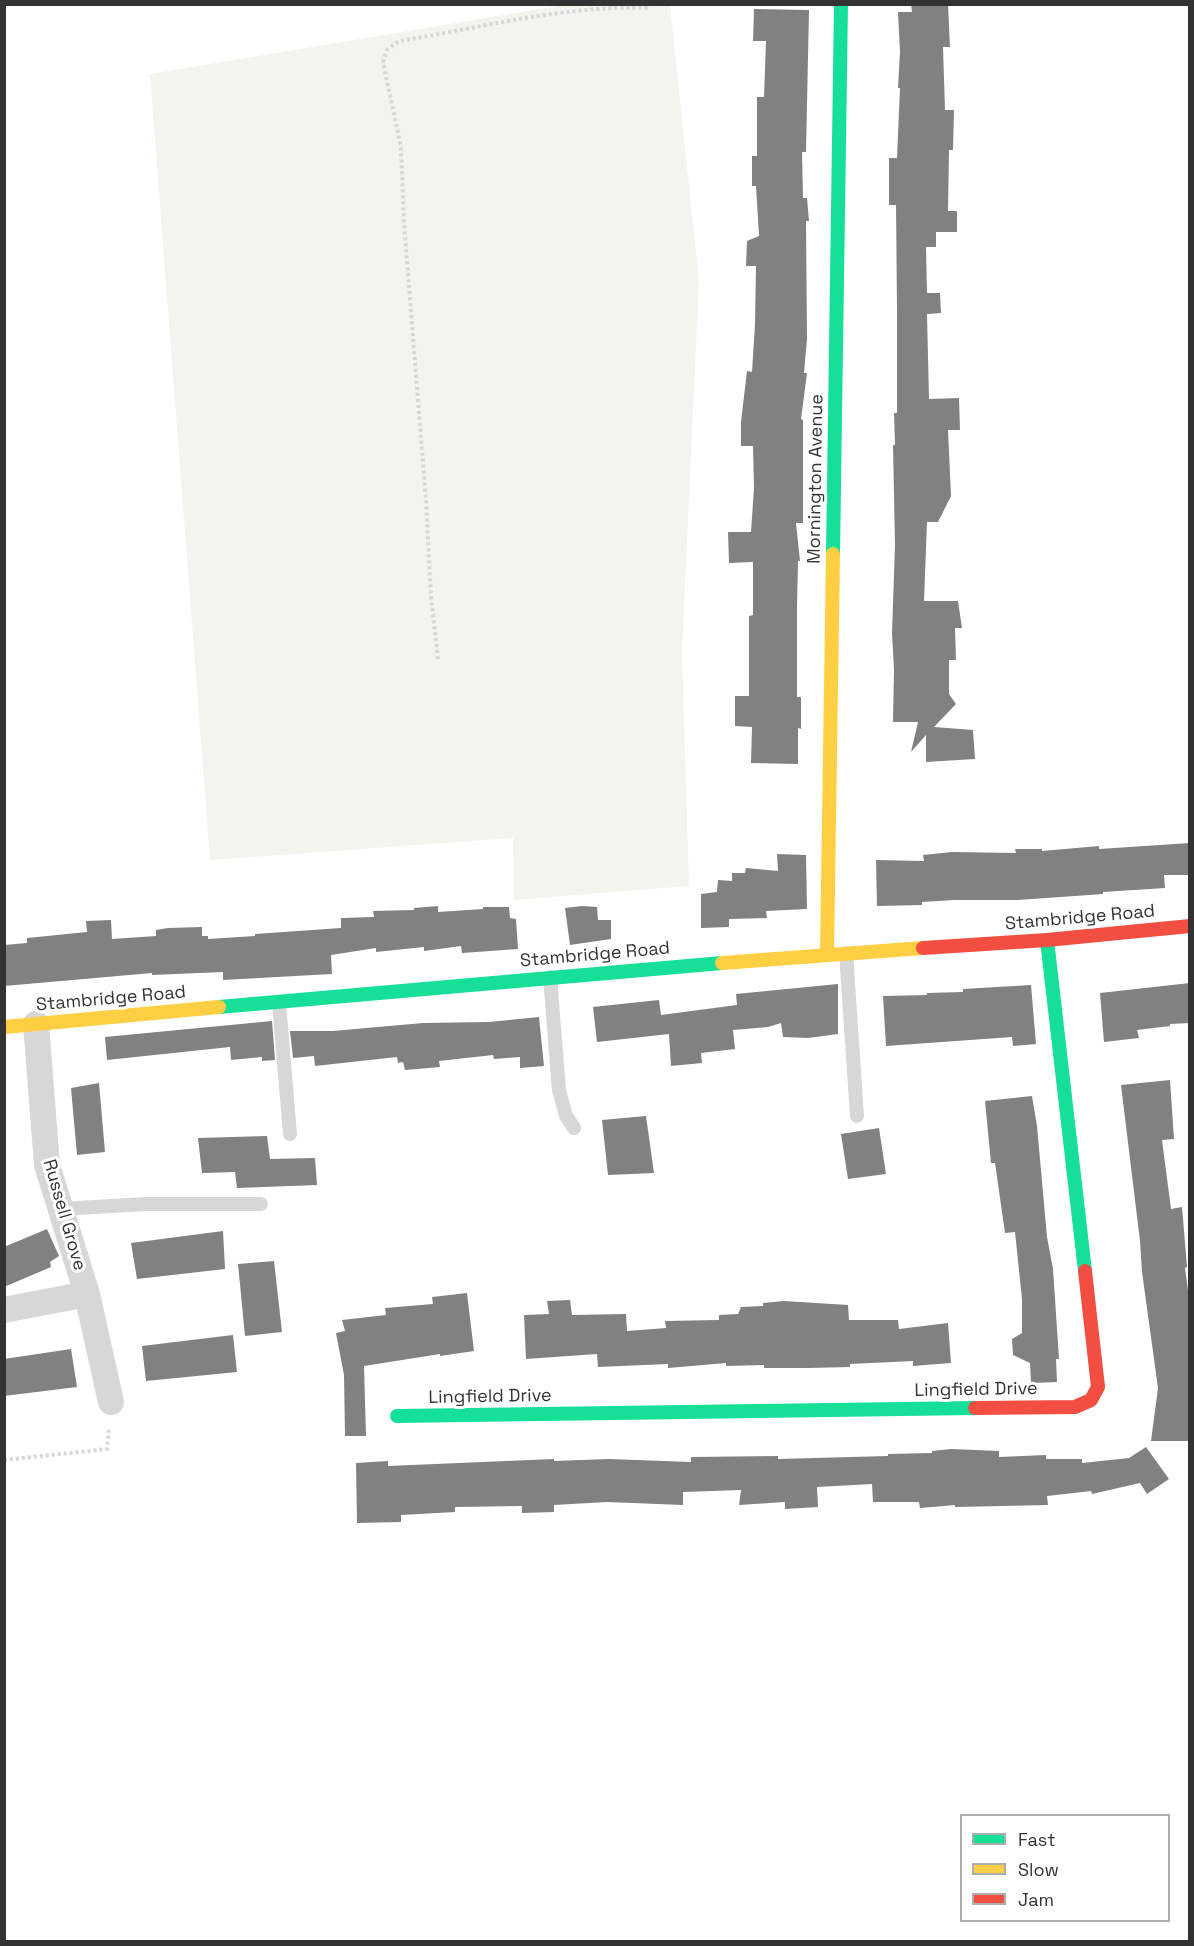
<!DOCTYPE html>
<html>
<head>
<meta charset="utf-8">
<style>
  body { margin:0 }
  #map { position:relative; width:1194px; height:1946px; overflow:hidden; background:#fff; font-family:"Space Grotesk",sans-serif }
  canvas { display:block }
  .frame { position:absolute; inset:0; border:6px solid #333; pointer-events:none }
  .legend { position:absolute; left:960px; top:1814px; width:210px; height:108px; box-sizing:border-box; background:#fff; border:2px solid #adadad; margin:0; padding:8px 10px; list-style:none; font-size:18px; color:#333 }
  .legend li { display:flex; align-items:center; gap:12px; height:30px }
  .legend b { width:30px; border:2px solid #adadad }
</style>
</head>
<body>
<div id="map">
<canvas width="1194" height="1946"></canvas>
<div class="frame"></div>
<ul class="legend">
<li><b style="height:8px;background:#16e098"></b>Fast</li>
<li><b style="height:8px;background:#ffcf43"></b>Slow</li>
<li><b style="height:8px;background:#f24e42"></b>Jam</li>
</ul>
</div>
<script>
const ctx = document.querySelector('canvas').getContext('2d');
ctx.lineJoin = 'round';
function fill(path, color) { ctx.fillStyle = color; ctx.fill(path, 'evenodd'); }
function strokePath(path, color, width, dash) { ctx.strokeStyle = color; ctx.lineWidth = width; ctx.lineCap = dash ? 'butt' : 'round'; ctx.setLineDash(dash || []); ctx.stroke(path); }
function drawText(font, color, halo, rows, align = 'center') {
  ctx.font = font + ' "Space Grotesk",sans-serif'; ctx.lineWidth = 6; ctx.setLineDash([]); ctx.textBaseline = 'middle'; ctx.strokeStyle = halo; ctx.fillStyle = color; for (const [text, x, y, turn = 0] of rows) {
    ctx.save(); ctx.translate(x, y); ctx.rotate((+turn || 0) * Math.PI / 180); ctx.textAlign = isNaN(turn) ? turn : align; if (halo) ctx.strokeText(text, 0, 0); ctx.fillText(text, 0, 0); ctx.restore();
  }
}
fill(new Path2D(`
  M570,4L670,5L699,281L682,650L689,886L514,900L513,838L210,860L150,74Z`), '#f1f5ed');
fill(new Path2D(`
  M911,4H948L950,47H943L945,110H954L953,150H949L948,211H957V232H936V247H926L927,293H940L941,313L927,314L929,399L959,398L960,430H948L951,496L938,522H927L924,601H958L962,628H955L956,660H949V694L956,704L934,727L973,730L975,759L926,762V735L911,752L918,722H893L894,669L892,633L895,545L893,445H895L894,413H897V309L896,205H889V158H897L900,88H898L900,52L898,12H912Z
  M754,9L809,10L806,152H802L803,198H807L809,221H806L807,339L804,373H807L801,419L803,420V523H796L800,561H798L797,607V697H801V729L798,728V764L751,763L752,727L735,726V696H749V616L753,615V562L729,563L728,532H751L754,488L753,446H741V422L747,371L752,372L755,324L756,266H746L747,241L759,236L756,186H752V156H757V97H764L766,41H753Z
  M1190,843V875H1164L1165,888L1103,892V894L1018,900H954L922,902V905L877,906L876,860L924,861L923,855L952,852L1016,853L1015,849H1042V851L1099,846V849Z
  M777,854L806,855L807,909L766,911L767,918L729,919V927L701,928V894L717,892L718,880L732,881V873H745L746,868L778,871Z
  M438,906V912L483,909V907H509L510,918L516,919L518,949L462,953L461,946L424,951V947L376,952V948L331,955L332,974L295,976L223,980V972L152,975V973L4,986V945L27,943V938L87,932L86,921L111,920L112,939L156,936V930L168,928L202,927V936H208V939L255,936V934L341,928V918L374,917L373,911L414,910V908Z
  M582,906L597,907L598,920H611V939L570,945L565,908Z
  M1190,983V1023L1170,1024V1026L1137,1030L1139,1038L1104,1042L1100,993Z
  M838,984V1034L808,1038L783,1037L781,1023L768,1027L733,1030L735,1049L701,1053L702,1063L671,1066L669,1034L597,1042L593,1007L659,1000L661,1015L737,1005L736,994Z
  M1031,985L1036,1044L1013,1046L1012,1037L886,1046L883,996L927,995V993L963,992V989Z
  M539,1017L544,1066L520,1068V1057L494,1059L493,1055L439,1061L440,1067L405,1070L403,1062L398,1063L397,1057L315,1066L314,1056L293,1058L290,1031H333L423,1023L489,1022Z
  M272,1021L275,1060L262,1061V1057L231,1060L230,1047L107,1060L105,1037Z
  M1170,1080L1174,1139L1162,1140L1171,1209L1182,1207L1187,1267L1185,1268L1190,1305V1441H1151L1158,1388L1142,1272L1140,1241L1121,1085Z
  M99,1083L105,1152L77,1155L71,1088Z
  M1032,1096L1037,1126L1047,1237L1053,1269L1059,1359H1056L1057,1382L1031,1383L1030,1363L1013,1355L1012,1339L1022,1333V1299L1015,1232L1005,1233L995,1163H991L985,1101Z
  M646,1116L654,1173L608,1175L602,1120Z
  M879,1128L886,1174L848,1179L841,1134Z
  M267,1136L270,1159L315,1158L317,1185L237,1188L235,1172L202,1173L198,1138Z
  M47,1229L59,1256L50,1262L51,1267L4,1287V1247Z
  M223,1231L225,1269L137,1279L131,1243Z
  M274,1261L282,1332L245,1336L238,1264Z
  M467,1293L474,1351L440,1356V1354L364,1366L366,1436H345L344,1375L336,1333L345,1331L342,1320L386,1315L385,1308L433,1304L432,1297Z
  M570,1300L572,1315L626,1314L627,1331L666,1328L665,1321L719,1320V1315L738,1314L741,1307L763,1306V1303L784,1301L848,1305L849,1320H898L899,1329L948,1323L951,1363L913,1366V1361L850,1364V1367L808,1368H764V1365L726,1366V1363L668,1368V1364L598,1367L597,1354L526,1359L524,1315L549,1314L547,1301Z
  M233,1335L237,1372L146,1381L142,1346Z
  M71,1349L77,1387L4,1396V1359Z
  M1146,1447L1169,1479L1147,1494L1140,1483L1092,1494L1091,1491L1047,1496L1048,1505L955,1507V1505L920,1508L919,1502H873L872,1484L817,1487L818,1507L785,1509V1502L739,1505L741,1490L683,1492V1505L607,1502L554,1505V1512L522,1513V1506L455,1507V1512L401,1515V1522L357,1523L356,1463L388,1461V1466L554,1459V1461L609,1459L691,1462V1457L778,1456V1459L888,1456V1454L932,1453V1451L951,1449L999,1451V1457L1046,1455V1459H1082V1463L1129,1458Z`), '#818181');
strokePath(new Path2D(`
  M438,659L431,596L426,500L404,224L401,147L383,62L387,50L399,41C480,28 564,5 648,8L650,4
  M4,1460L107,1449L109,1427`), '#d6d6d6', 4, [3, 3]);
strokePath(new Path2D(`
  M846,953L857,1116
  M550,977L559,1090L566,1116L574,1128
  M279,1003L290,1134
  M61,1209L146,1204H261`), '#d7d7d7', 14);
strokePath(new Path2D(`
  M36,1024L47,1165L87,1294L111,1402
  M4,1310L87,1294`), '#d7d7d7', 26);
strokePath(new Path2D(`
  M833,554L841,4
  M1047,940L1085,1271
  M219,1007L722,963
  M397,1416L975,1408`), '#16e098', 14);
strokePath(new Path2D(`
  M827,954L833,554
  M722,963L923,948
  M4,1027L219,1007`), '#ffcf43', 14);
strokePath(new Path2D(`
  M923,948L1047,940L1190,926
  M975,1408L1075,1407L1091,1400L1098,1387L1085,1271`), '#f24e42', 14);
drawText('18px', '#333', '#fff', [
  ["Mornington Avenue",816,479,-89],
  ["Stambridge Road",1080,918,-5],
  ["Stambridge Road",595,955,-5],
  ["Stambridge Road",111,999,-5],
  ["Russell Grove",64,1215,74],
  ["Lingfield Drive",976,1390,-1],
  ["Lingfield Drive",490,1397,-1]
]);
</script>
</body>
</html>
